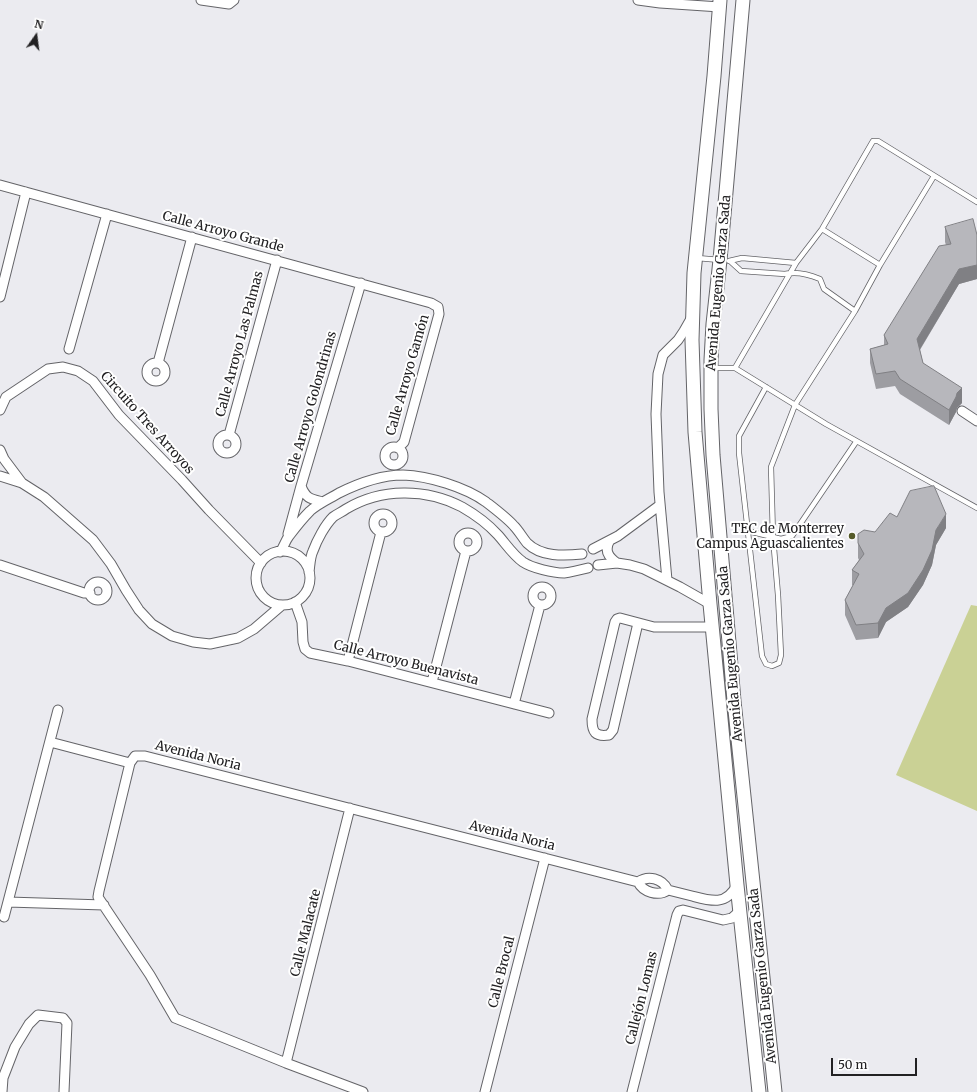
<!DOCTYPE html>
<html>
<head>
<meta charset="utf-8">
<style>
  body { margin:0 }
  #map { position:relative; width:977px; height:1092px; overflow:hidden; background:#ebebf0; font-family:Merriweather,serif }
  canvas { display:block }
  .north { position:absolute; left:16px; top:16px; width:40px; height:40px; -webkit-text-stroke:3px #fff; paint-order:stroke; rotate:14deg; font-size:11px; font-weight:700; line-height:16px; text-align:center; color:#222123 }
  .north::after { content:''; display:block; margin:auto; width:14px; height:18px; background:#222123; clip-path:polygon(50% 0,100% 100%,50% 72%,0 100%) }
  .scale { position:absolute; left:831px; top:1058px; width:86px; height:18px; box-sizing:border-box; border:2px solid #222123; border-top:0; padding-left:5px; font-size:12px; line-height:14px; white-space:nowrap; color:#222123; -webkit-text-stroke:3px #fff; paint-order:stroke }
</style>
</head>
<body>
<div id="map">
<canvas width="977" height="1092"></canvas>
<div class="north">N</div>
<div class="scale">50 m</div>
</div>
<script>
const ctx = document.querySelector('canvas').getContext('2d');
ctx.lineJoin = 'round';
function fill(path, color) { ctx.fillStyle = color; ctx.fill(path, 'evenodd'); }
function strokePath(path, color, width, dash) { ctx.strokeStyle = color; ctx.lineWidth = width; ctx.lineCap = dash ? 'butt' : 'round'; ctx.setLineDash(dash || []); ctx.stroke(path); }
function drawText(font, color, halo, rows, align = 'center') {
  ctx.font = font + ' Merriweather,serif'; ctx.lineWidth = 4; ctx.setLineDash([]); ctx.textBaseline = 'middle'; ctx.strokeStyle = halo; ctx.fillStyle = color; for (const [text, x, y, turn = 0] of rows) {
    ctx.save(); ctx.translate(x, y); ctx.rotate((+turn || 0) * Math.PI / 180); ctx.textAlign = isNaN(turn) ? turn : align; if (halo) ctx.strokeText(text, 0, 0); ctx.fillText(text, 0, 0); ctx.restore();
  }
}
fill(new Path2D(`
  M971,605L977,606V811L896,775Z`), '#cad195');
const lane = new Path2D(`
  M822,229L880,265
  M697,258L720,260
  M729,261L742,258L796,263
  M730,261L741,271L785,274C797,271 808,274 820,279L824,289L855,311
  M712,368H735L826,424L977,508
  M735,368L796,263L822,229L873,141H878L977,202
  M766,387L739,436V453L762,656L766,664L772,666L779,663L781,655L778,595L773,537L771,467L795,405L855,311L880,265L934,176
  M748,531L781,539L792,536L856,442`);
const street = new Path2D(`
  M201,0L229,4L234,0
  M638,0L660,3L720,7
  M0,185L431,303L438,307L439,314L404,442L398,448
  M0,297L26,192
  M69,349L107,214
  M158,363L192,237
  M147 372a9 9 0 1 1 18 0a9 9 0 1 1-18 0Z
  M0,410L6,397L48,369L63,367L78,371L93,381L119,415L182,480L209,510L261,563
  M962,411L977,421
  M229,435L277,260
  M218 444a9 9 0 1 1 18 0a9 9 0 1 1-18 0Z
  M385 456a9 9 0 1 1 18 0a9 9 0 1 1-18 0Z
  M0,450L4,459L22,483L44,497L93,540L111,564L126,590L139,610L152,624L172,636L193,642L210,644L238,638L254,629L282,605
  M0,476L22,483
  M301,486C306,499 311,499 323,502
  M374 523a9 9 0 1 1 18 0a9 9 0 1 1-18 0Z
  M459 542a9 9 0 1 1 18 0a9 9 0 1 1-18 0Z
  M288,534L301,486L361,283
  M610,540C604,550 608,557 617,563
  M593,549L618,536L660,505
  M256 578a27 27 0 1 1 54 0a27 27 0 1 1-54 0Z
  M280,552C284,547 285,541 289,536C295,528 303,518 310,511C319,503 329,499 339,493C357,484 382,475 403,475C429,476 465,487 486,502C495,509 507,518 514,526C519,531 522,537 527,543C541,557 564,556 582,554
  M0,565L84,593H90
  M598,565L617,563L630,565L644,569L680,587L710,604
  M309,572C310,565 310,557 313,551C317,540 325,525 333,517C337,514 342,512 346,509C381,488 426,488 462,507C476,515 488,524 498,535C506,544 513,555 523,562C532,568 553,573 564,573C572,572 580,570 588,568
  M667,580L659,492L656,414L658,374L663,355L678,340L684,331L692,317
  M89 591a9 9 0 1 1 18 0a9 9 0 1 1-18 0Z
  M533 596a9 9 0 1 1 18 0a9 9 0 1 1-18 0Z
  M295,602L302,622L303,642L305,649L310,653L348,661L549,713
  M638,623L613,730L609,735C595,737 592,732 592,719L615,622L617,619L620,618L654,627H712
  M348,661L381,532
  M432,682L466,551
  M514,704L540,605
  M50,742L130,763
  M638,882C643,892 658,897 668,890
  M8,902L104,905
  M4,917L58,710
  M286,1063L350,808
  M2,1092L3,1078L15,1047L29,1024L38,1015L63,1018L67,1023L64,1092
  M363,1092L286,1063L175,1018L150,975L98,897L99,891L130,763L135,756H145L638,882C648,875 662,878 668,890C676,892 684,894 692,896C711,901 726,906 737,885
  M485,1092L545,858
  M632,1092L677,915L679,911L683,910L723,920L732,918L740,911`);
const secondary = new Path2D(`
  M720,0L714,76L694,273L692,340L695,432L710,604L737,885L759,1092
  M743,0L720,260L713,324L711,360V409L713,455L734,701L775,1092`);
strokePath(lane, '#646468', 6);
strokePath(street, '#646468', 11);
strokePath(secondary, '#646468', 15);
strokePath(lane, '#fff', 4.5);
strokePath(street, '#fff', 9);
strokePath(secondary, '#fff', 13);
fill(new Path2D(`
  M945,227L977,235V279L959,284L920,350L923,363L962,403L957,408L956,412L949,425L900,394L895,386L876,389L870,363V349L884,345V335L946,245L945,242Z
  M897,517L946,528L936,545L932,565L923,585L908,607L886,622L878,638L856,640L845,615V600L853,585H852V570L859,560L858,558V543L875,532Z`), '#9d9da2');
fill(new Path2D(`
  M977,265V279L959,284L917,354V339L959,269Z
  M962,388V403L957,408L956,412L949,425V410L957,393Z
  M946,514V528L936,545L932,565L923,585L908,607L886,622L878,638V623L886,608L936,530Z`), '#808084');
const building = new Path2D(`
  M973,219L977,235V265L959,269L917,339L923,363L962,388L957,393L956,397L949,410L900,379L895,371L876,374L870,349L888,344L884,335L939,246L951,244L945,227Z
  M934,486L946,514L936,530L932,550L923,570L908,593L886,608L878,623L856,625L845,600L859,574L852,570L864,554L858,543V534L864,530L875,532L890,513L897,517L910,491Z`);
fill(building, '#b7b7bc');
strokePath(building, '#808084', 1);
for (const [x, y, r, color] of [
  [852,536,4,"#565b29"]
]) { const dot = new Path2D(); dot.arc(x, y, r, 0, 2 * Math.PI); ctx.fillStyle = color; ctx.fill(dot); strokePath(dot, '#fff', 1.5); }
drawText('13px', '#222123', '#fff', [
  ["Calle Arroyo Grande",223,232,15],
  ["Avenida Eugenio Garza Sada",719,283,-85],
  ["Calle Arroyo Las Palmas",240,344,-75],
  ["Calle Arroyo Gamón",408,375,-74],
  ["Calle Arroyo Golondrinas",311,407,-74],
  ["Circuito Tres Arroyos",147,423,48],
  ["Avenida Eugenio Garza Sada",731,654,-95],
  ["Calle Arroyo Buenavista",406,663,14],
  ["Avenida Noria",198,756,14],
  ["Avenida Noria",512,836,14],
  ["Calle Malacate",306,933,-76],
  ["Calle Brocal",502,972,-76],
  ["Avenida Eugenio Garza Sada",763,976,-96],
  ["Callejón Lomas",642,998,-76]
]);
drawText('13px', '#222123', '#fff', [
  ["TEC de Monterrey",844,529],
  ["Campus Aguascalientes",844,544]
], 'right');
</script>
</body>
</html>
